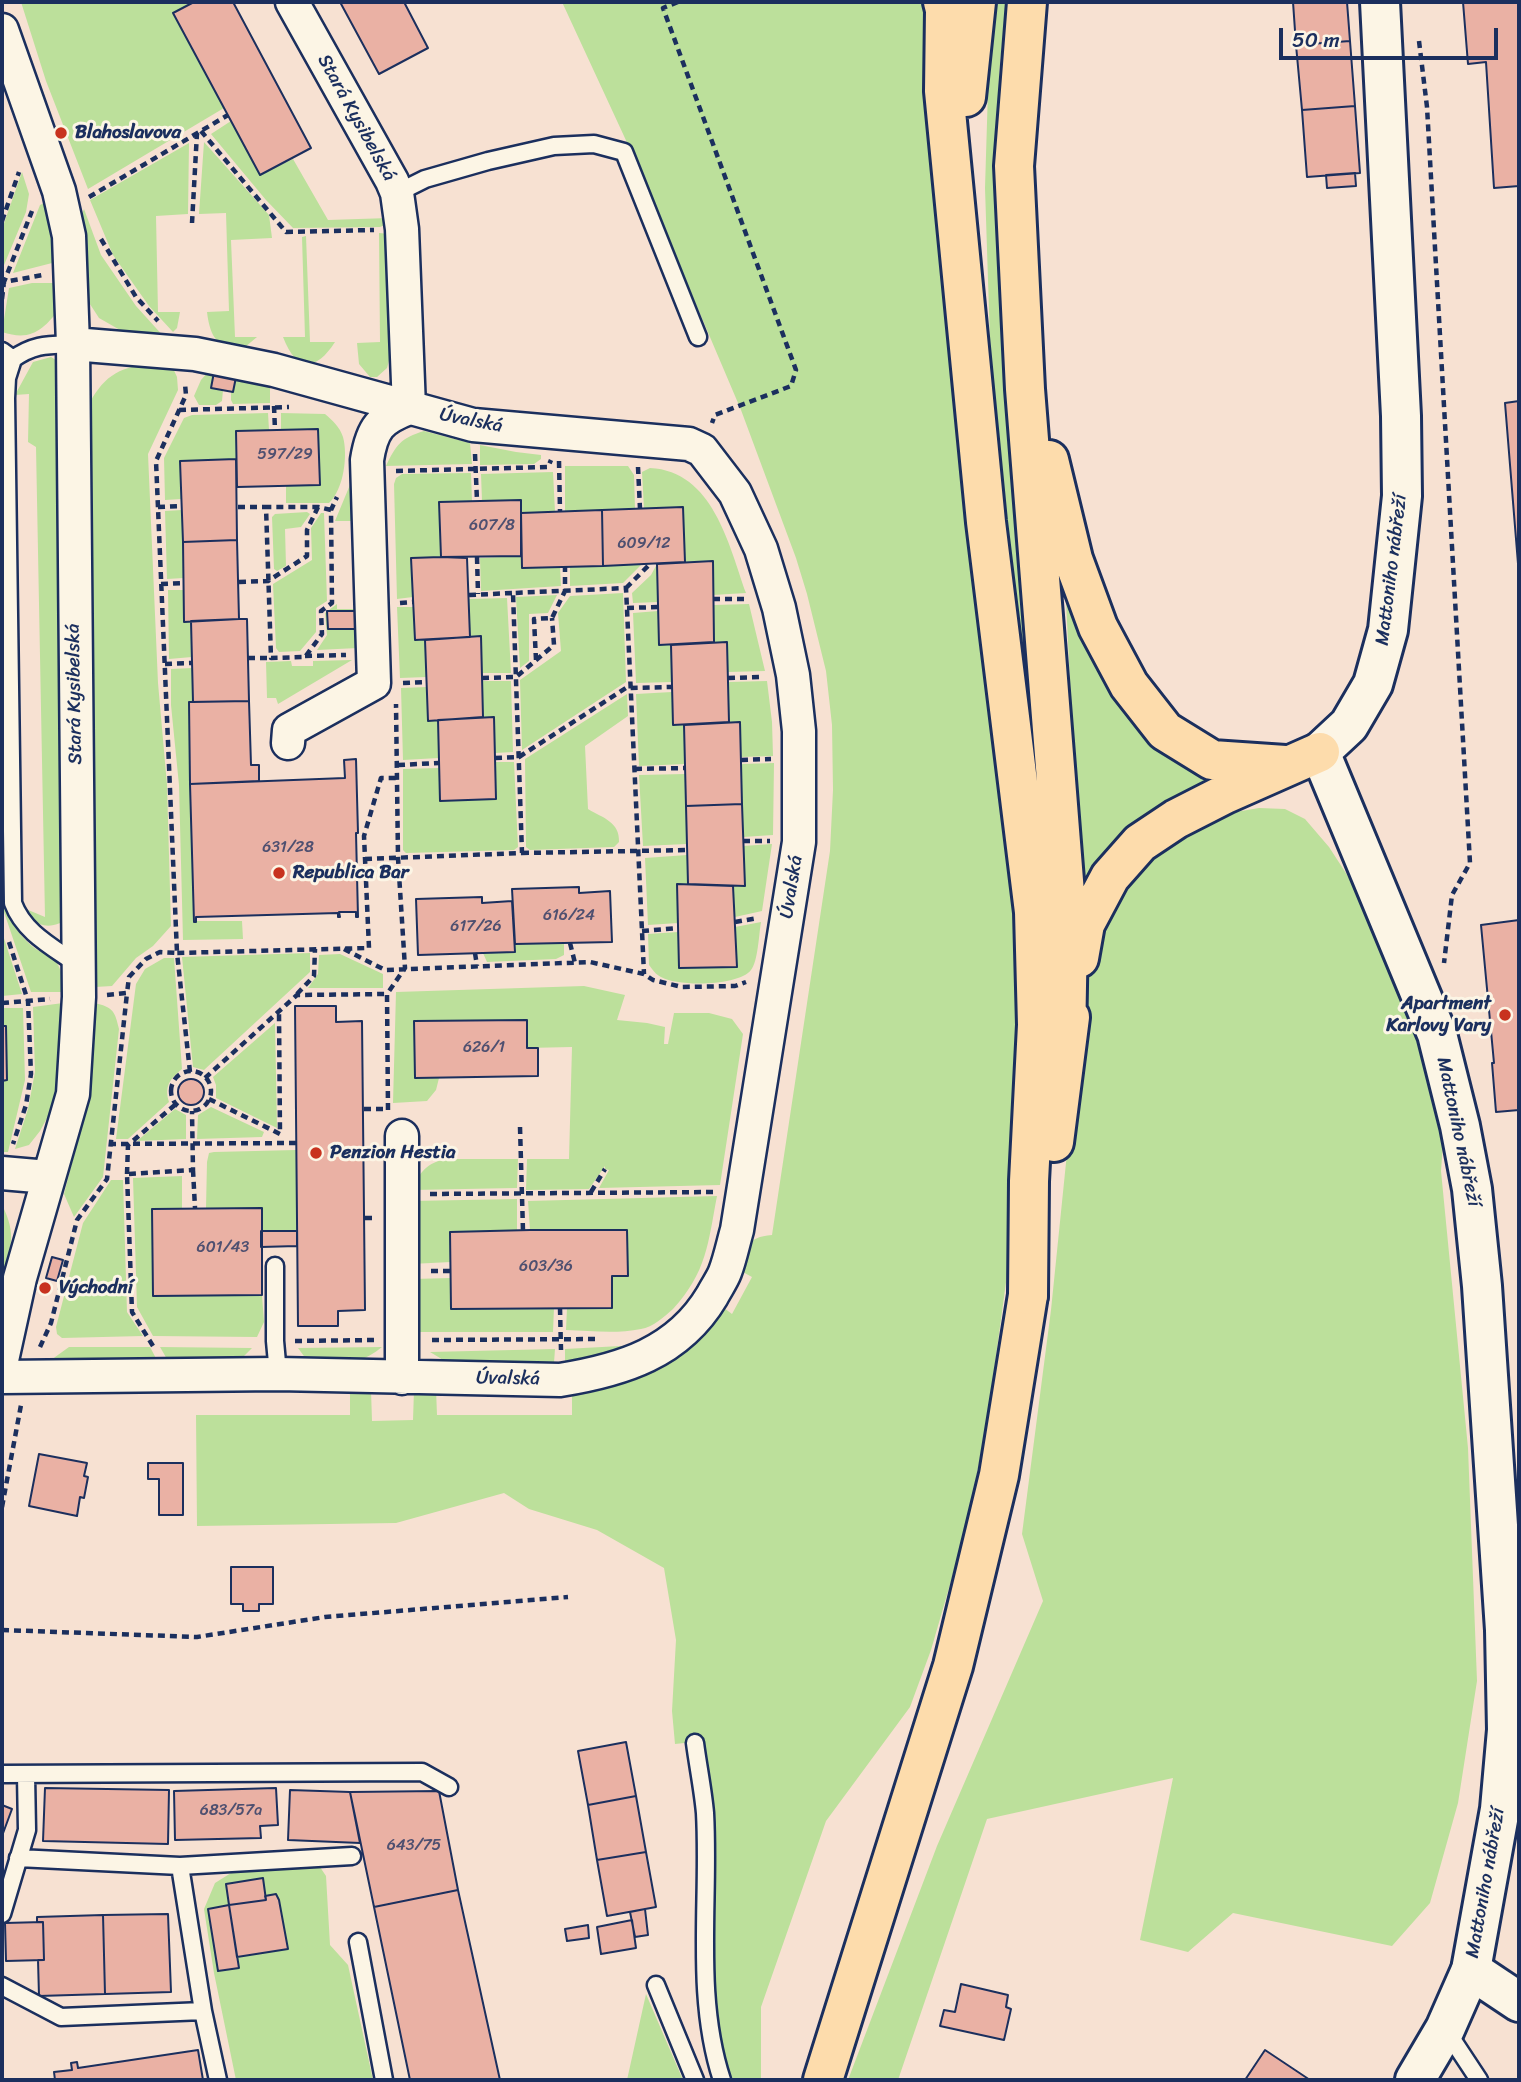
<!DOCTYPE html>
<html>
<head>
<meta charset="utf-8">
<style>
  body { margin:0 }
  #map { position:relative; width:1521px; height:2082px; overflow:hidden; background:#f7e1d2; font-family:Sriracha,sans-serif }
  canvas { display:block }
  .frame { position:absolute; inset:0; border:4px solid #1b2f5e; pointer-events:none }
  .scale { position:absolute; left:1279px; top:28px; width:219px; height:32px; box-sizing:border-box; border:4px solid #1b2f5e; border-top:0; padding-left:9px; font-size:21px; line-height:24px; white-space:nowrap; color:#1b2f5e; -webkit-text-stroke:5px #fcf5e5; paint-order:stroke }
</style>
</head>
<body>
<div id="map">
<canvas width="1521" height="2082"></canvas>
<div class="frame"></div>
<div class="scale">50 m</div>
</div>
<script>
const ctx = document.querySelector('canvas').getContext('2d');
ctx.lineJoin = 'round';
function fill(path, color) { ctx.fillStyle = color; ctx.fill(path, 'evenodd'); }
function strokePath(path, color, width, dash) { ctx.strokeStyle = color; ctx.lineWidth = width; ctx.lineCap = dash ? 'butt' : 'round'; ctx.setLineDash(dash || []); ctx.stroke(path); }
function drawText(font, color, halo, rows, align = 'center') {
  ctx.font = font + ' Sriracha,sans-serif'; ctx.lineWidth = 6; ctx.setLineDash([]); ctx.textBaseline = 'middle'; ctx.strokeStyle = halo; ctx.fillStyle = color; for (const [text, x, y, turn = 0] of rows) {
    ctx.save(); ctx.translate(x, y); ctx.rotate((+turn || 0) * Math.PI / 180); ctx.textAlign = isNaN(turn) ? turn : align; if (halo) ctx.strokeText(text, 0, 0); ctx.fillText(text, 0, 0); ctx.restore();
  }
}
fill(new Path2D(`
  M21,2H194L173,13L224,108L88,189L46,81Z
  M562,2H926L935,114V209L951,376L997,774L1013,880L1021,983L1013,1199L1007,1275L988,1415L969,1516L951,1581L931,1650L910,1707L826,1821L761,2007V2080H731L715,2036L711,1953V1892L714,1855L713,1812L703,1741L675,1744L672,1711L676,1640L664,1568L597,1530L529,1509L504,1493L396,1523L197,1526L196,1415H350V1390H371L372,1421L413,1420L414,1390L436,1389L437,1415H572V1389C642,1391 680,1359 724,1308L732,1314L752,1277L741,1271C747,1248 746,1237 772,1235L830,851L833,790L832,725L826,671L807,594L796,558L741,410L630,149Z
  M995,2H1006C1004,26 1001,51 999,76C989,281 1016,487 1030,691L1023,699L1003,494L990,341L985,188L988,90Z
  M231,121L260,175L293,159L328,220L389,218L385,225L380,227L293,228L266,200L211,134Z
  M204,142L269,215L272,238L231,240L235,337H257L245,347C217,351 210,336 207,312L229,311L226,213L199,214Z
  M189,143L188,214L156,216L158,312H180L177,328L173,332L149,306L113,255L90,200Z
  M22,172L29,194L26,212L2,270V229Z
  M46,202L52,226L56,262L13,273L40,205Z
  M84,209L101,255L136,306L165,338L127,334L99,318L88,301L80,219Z
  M379,233L390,234L392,350L387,368L377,377H370L359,364L357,343L380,342Z
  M306,236L310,342H335C315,373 296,371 283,337H305L302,237Z
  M32,283H57L61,307C44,329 32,342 2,332L9,288Z
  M51,357L56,360L58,367L63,918L60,923C41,931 32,920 21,907L45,917L36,447L28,442L29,394L15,395L33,362Z
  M150,364L172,366L177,377L178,390L148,454L158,683L167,785L171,926L153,946L136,958L112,986L95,987L90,831L87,408C102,378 117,367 150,364Z
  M208,372H214L211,388L223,390L222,401L216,405H199L194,396L201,380Z
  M236,377L270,385V403L233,404L231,400V392H233Z
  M268,413L269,430L236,431V459L180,461L181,499L165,500L164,458L184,418L192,415Z
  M281,413L325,414C332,420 340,427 343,437C348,455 344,489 329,503H286V486L320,485L318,429L281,430Z
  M424,431L470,443L472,464L386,466C396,445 401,438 424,431Z
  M480,445L516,452L541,455V459L534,464L480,465Z
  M565,466H628L634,475L635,509L565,511Z
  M650,468C713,471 729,545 746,593L713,595V561L685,562L644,509L642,472Z
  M553,472L555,512L521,513L520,500L482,501L481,474Z
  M471,473L472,501L439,502L441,557L412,558L413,597L397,599L394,484L396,478L402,474Z
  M352,480L356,521H335Z
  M182,510L184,578L167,579L165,511Z
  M307,512L310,514L301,527L285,529L286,566L277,571L274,569L272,517L275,514Z
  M321,513H324L327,601L316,608V632L300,651L279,652L276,648L273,584L312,560L311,528Z
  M521,556L522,568L560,567L561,586L481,591L480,558Z
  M642,564L623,583L570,586V567Z
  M657,564L658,602L633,603L632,593L651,575Z
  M168,590H184L191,621L192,657L169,659Z
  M623,593L626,682L522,750L520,680L561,651L558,613L570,596Z
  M557,595L548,613L529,614V661L520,668L516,597Z
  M507,598L511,673H482L481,637H470L469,599Z
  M1071,600L1156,747L1178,762L1220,778L1090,885L1080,886L1066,601Z
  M337,604V609H355L356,629L360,635L358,648L317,650L327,635L325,613Z
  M749,604L765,671L728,672L727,642H714V605Z
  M397,607H414L415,640H425L427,677L400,678Z
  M658,611L659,645H671L672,682L636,683L633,613Z
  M352,660L278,704L276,698H267L266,662L291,661L292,666H313V661Z
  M192,668L193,702L189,703L194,921H242L243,939L183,940L179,785L171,705V669Z
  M511,681L513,752L495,753L494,717H483V681Z
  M767,681L772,722L773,756L741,757L740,723L729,722L728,682Z
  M427,687L438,720L439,758L403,760L401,688Z
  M672,692L673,725H684L685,764L639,766L636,694Z
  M627,694L628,716L585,746L588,809C603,818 620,822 619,842L614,847L530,850L526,847L525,759Z
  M495,762H514L518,847L514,850L406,853L403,850V769L439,768L441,801L496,799Z
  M774,763L773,835L743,837L741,764Z
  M685,774L687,844L643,846L639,775Z
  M1259,808L1285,809L1305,819L1329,847L1353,884L1392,960L1420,1044L1444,1129L1441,1171L1468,1448L1477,1681L1458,1803L1430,1903L1392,1946L1233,1913L1188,1952L1140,1940L1173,1778L987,1819L898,2080H848L937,1846L1043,1601L1022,1534L1051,1310L1083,996L1090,957L1111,907L1153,853L1224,814Z
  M772,844L762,911L735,917L733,886H744L743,846Z
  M687,855L688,884L677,885L678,923L648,925L645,858Z
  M2,893H5C7,917 16,934 36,949C42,953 51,955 55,960C62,969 63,981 65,992H31L3,909Z
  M761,922C759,933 758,962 751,970C739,986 678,987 661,977C656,975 652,969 649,965L648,934L678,932L737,966L735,927Z
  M2,932L22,994L2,996Z
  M564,943V955L556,959L487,962L483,953L515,952V944Z
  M310,953V972L204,1070L193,1067L182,957Z
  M340,954L383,974V988H308L318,974L319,955Z
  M164,958H174L182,1069C170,1079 164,1086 169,1102L128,1139H116L136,984L145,969Z
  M584,986L625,995L617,1020L647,1023L665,1027L664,1044H668L674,1013H709L732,1019L743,1034L720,1185L599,1188L609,1170L605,1169V1166L589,1189L526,1190L527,1159H569L572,1047L527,1048V1020L414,1021L415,1078H439L436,1090L427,1101L393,1103L396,992Z
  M63,1003L58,1089L53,1107L40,1131L29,1145L15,1149L28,1109L35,1072L33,1007Z
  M94,1003C113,1007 115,1011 119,1029L103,1177L74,1217L64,1194L80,1132L88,1087Z
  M2,1008H23L25,1080L8,1152H2V1081L7,1080L6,1027L2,1026Z
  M275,1023L277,1128L216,1098V1085L213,1077Z
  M211,1107L264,1132L262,1137L197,1139L198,1115Z
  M175,1109L186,1115V1139L137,1141Z
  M296,1150L297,1231H261V1208H206L207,1162L209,1153L214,1152Z
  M446,1159H518L517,1188L413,1190C419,1172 427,1163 446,1159Z
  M182,1176V1208L152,1209L154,1296L262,1295L264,1322L257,1337L153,1336L137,1307L133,1178Z
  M111,1180H123L127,1312L143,1336L62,1338L57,1334L56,1327L83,1223Z
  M717,1196C708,1243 707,1272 673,1309C664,1317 653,1327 641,1329C617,1334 591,1331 566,1330L567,1308H612V1276H628L627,1231L530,1230L528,1201Z
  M517,1199V1231L451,1262L411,1264V1201Z
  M2,1205C17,1234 11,1249 2,1279Z
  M451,1278L452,1309L554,1308L553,1332H417L413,1279Z
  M639,1345L602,1359L565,1364V1349Z
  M69,1347H150L159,1364L69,1365L51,1360Z
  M160,1347L252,1348L240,1360L171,1366Z
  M382,1347C358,1367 338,1364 309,1363L298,1348Z
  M555,1349L554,1363L460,1364L445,1361L430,1352Z
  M271,1861L320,1867L326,1876L330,1945L348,1965L373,2080H236L214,1973L204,1909L215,1883L231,1873Z
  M646,1994L683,2080H627Z`), '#bce09b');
const building = new Path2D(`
  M194,2H233L311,148L260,175L173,13Z
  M340,2H404L428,48L379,74Z
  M1293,2H1347L1350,41L1296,45Z
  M1463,2H1519V186L1494,188L1486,62L1468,64Z
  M1350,41L1355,106L1302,110L1296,45Z
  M1355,106L1360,173L1307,177L1302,110Z
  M1355,173L1356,186L1327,188L1326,175Z
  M214,372L236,377L233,392L211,388Z
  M1519,401V576L1505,403Z
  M318,429L320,485L237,487L236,431Z
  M236,459L237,540L183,542L180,461Z
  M521,500V556L441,557L439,502Z
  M683,507L685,562L603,566L602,510Z
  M602,510L603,566L522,568L521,513Z
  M237,540L239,619L184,622L183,542Z
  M441,557L467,558L470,637L415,640L411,558Z
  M713,561L714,642L659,645L657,564Z
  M327,611H355L356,629H328Z
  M239,619H247L249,701L193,702L191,621Z
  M481,636L483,717L428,721L425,640Z
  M727,642L729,722L673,725L671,645Z
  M249,701L251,765H259V781L190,784L189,702Z
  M494,717L496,799L440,801L438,720Z
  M740,722L742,804L686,806L684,725Z
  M356,759L358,833H356L358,917H356V912H339L340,917H338V913L196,917V922H194L190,784L345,778L344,760Z
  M742,804L745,886L688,884L686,806Z
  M677,884L733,886L737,967L679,968Z
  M579,887V893L610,891L612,942L515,944L512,889Z
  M482,897V903L512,901L515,952L418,955L416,899Z
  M1519,920V1110L1496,1112L1492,1063H1494L1481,925Z
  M295,1006H336V1022L362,1021L365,1310L338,1311V1326H298Z
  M527,1020V1048H538V1076L415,1078L414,1021Z
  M2,1026H6L7,1080L2,1081Z
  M178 1092a13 13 0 1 1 26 0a13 13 0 1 1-26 0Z
  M262,1208V1295L153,1296L152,1209Z
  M530,1230H627L628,1276H612V1308L451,1309L450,1232Z
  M261,1231H297V1246L261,1247Z
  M52,1257L63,1260L57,1281L46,1278Z
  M39,1454L87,1463L84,1476L88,1477L84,1498L80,1497L77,1516L29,1506Z
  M148,1463H183V1515H159V1479H148Z
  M231,1567H273V1604H259V1611H243V1604H231Z
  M626,1742L636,1796L588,1805L578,1751Z
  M45,1788L169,1790L168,1844L43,1841Z
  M276,1788L278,1825L260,1826L261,1838L175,1840L174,1791Z
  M290,1790L350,1792L360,1843L288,1840Z
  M439,1791L458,1890L374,1907L350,1792Z
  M636,1796L646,1852L597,1860L588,1805Z
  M2,1805L12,1809L2,1836Z
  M646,1852L656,1907L607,1916L597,1860Z
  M263,1878L266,1900L229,1905L226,1884Z
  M458,1890L500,2080H410L374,1907Z
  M276,1894L279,1900L288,1949L237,1957L229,1905L266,1900L265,1896Z
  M229,1905L239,1968L218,1971L208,1909Z
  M645,1909L648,1935L635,1937L630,1912Z
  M168,1914L171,1992L105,1994L103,1915Z
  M103,1915L105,1994L39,1996L38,1960H44L43,1922H37V1917Z
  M632,1920L636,1948L601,1954L597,1927Z
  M43,1922L44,1960L6,1961L5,1923Z
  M588,1925L589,1938L567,1941L565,1929Z
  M961,1984L1008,1995L1006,2007L1011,2009L1004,2040L940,2026L944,2010L955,2012Z
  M198,2050L203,2080H55L54,2072L72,2070L71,2063L77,2062L78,2068Z
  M1265,2050L1310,2080H1245Z`);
fill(building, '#eab1a4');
strokePath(building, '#1b2f5e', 2);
const service = new Path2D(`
  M397,193L425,179L488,161L554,146L594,144L624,152L698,337
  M2,351L13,359C34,344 48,345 73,344
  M13,359L7,378L6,398L13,903C24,933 53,947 78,965
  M275,1266V1341L278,1374
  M695,1743C698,1766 703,1790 705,1813C710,1901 694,1995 722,2080
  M2,1774L422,1772L449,1787
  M18,1858L180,1866L203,2011
  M180,1866L352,1856
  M2,1914L27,1830L26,1775
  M358,1942L384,2080
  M656,1985L695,2080
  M2,1986L61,2017L203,2011L218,2080
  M1446,2030L1479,2080`);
const minor = new Path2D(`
  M2,30L59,191L69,236L73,344L79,997L73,1094L20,1278L2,1360
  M288,743L289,730L374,683L367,460C372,428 380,419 409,408L402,229L397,193L392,181L292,2
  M402,1136V1378
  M2,1173L48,1177
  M2,1377L278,1374L560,1380C622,1370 678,1353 712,1296C716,1288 722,1280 725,1272C730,1259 733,1244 737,1230L799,842V731L793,675L779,608L761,549L735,493L702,450L689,444L473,425L274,370L195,354L73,344`);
const tertiary = new Path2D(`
  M1471,1970L1519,2002`);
const secondary = new Path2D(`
  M1380,2L1401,416L1402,496L1388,630L1373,684L1349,725L1320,752L1437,1034L1460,1126L1472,1189L1482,1286L1505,1630L1507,1730L1500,1809L1471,1970L1445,2029L1415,2080`);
const primary = new Path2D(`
  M823,2080L953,1666L999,1475L1028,1295`);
const trunk = new Path2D(`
  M943,2L945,10L944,91L986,522L1034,912L1037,1025L1029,1181L1028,1295
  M1027,2L1014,166L1025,389L1068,931L1066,1041
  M966,97L976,2
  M1049,460L1073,559L1098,627L1129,685L1165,731L1212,760L1285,765
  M1079,958L1085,924L1110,877L1140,843L1176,819L1225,794L1320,752
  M1054,1142L1070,1017`);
strokePath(service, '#1b2f5e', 21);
strokePath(minor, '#1b2f5e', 37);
strokePath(tertiary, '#1b2f5e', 44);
strokePath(secondary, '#1b2f5e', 44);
strokePath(primary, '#1b2f5e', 44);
strokePath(trunk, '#1b2f5e', 44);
strokePath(new Path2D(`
  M678,2L663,8L796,370L791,386L715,415L712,423
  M1419,41L1427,107L1470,863L1452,895L1444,963
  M201,131L286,232L374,230
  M89,197L228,115
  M2,221L19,172
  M192,223L197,133
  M101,239L136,297L158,321
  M2,283L4,282L32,211
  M2,299L4,282L43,275
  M274,406L275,430
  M179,410L289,407
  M475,454L477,501
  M559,461L560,511
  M638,467L640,509
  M396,471L548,467L551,460
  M158,507L182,506
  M238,507H266
  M331,510L318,507H266L271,658L305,657L322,634L321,611L332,603L331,510L337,497
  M477,557L478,594
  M239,582L268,581L307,556V530L318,507
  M161,584L184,583
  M626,588L650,564
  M469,595L513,593
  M713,599H747
  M400,603L413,602
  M627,608L658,607
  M305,656L346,655
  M248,658H271
  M536,660L534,619L552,618L565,591V567
  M165,664L192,663
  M482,678L516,677L554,645L552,618
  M728,678L762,677
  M403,683L427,682
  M495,758L519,757L626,688L672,687
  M741,760L771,759
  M398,765L439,763
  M635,769L685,768
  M743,841H770
  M522,853L687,850
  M365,859L522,853L513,593L626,588L644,974
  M735,922L758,918
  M642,931L678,928
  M9,942L28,1001L31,1074L26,1105L13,1144
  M570,943L575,963
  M344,949L385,970L590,962L644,974L653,980L682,987L735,986L746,982
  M475,953L477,966
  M297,994L314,976L315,949
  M107,995L127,993L129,977L146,959L160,952L177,953L156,461L186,395L185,384
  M2,1003L50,999
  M171 1091a20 20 0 1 1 40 0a20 20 0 1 1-40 0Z
  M190,1072L177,953L369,948L364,836L381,778H398
  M205,1078L297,995L387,994
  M209,1099L280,1134L279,1012
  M364,1109H387
  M388,1110L387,994L405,968L398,858L396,704
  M520,1127L523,1231
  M109,1144L296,1143
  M193,1170L195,1208
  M127,1174L128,1145L176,1104
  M591,1192L605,1169
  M430,1194L716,1192
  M365,1218H375
  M431,1271H451
  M560,1308L561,1350
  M432,1340L598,1339
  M295,1341L374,1340
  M153,1346L132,1312L127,1174L193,1170L192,1111
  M40,1347L51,1323L77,1220L107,1179L127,993
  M2,1507L21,1405
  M2,1630L197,1637L325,1617L568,1597`), '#1b2f5e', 4.5, [7, 5]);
strokePath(service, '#fcf5e5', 16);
strokePath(minor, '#fcf5e5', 32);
strokePath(tertiary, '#fcf5e5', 38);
strokePath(secondary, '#fcf5e5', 38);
strokePath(primary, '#fddcac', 38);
strokePath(trunk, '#fddcac', 38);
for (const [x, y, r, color] of [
  [61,133,7,"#c8321e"],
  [279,873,7,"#c8321e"],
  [1505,1015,7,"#c8321e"],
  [316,1153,7,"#c8321e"],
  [45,1288,7,"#c8321e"]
]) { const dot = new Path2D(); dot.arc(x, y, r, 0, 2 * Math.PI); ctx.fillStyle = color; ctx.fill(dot); strokePath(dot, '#fcf5e5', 2.5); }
drawText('16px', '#4f5070', null, [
  ["597/29",285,455],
  ["607/8",492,526],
  ["609/12",644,544],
  ["631/28",288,848],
  ["616/24",569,916],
  ["617/26",476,927],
  ["626/1",484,1048],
  ["601/43",223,1248],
  ["603/36",546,1267],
  ["683/57a",231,1811],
  ["643/75",414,1846]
]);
drawText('19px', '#1b2f5e', '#fcf5e5', [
  ["Stará Kysibelská",356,118,61],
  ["Úvalská",471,421,11],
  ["Mattoniho nábřeží",1392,570,-83],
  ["Stará Kysibelská",75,694,-91],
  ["Úvalská",792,887,-81],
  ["Mattoniho nábřeží",1458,1132,78],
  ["Úvalská",508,1379,1],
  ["Mattoniho nábřeží",1486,1883,-80]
]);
drawText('bold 19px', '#1b2f5e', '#fcf5e5', [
  ["Blahoslavova",75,133],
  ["Republica Bar",293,873],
  ["Apartment",1491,1004,"right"],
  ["Karlovy Vary",1491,1026,"right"],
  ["Penzion Hestia",330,1153],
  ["Východní",59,1288]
], 'left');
</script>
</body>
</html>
